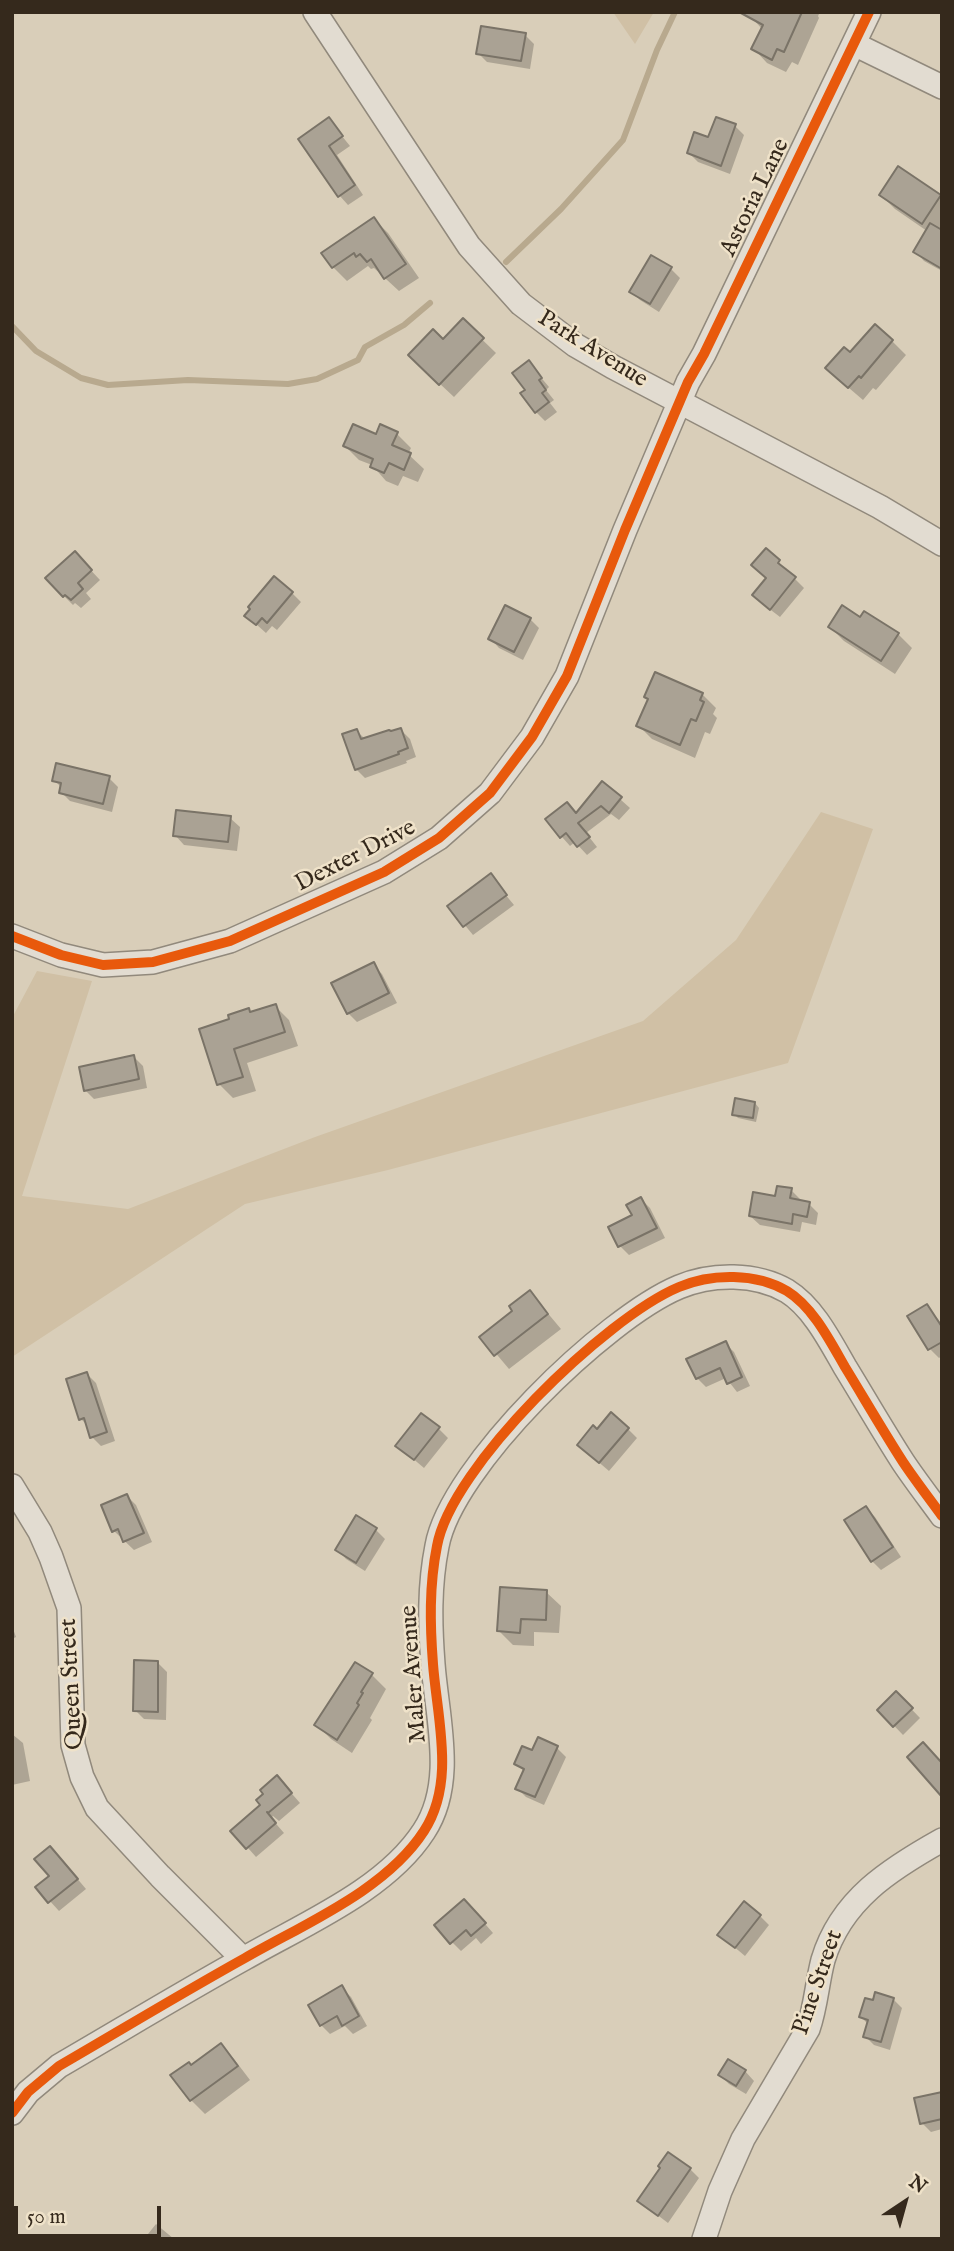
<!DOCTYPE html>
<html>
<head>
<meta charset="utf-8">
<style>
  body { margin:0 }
  #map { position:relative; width:954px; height:2251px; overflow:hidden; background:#d9ceb9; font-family:"IM FELL English",serif }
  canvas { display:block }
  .frame { position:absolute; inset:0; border:14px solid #35291c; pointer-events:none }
  .north { position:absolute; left:870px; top:2167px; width:70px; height:70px; -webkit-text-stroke:5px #efe2c9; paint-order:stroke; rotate:36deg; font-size:19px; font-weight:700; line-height:28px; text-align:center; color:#35291c }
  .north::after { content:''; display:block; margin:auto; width:24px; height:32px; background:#35291c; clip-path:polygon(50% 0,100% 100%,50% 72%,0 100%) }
  .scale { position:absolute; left:14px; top:2206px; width:147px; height:32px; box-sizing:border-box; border:4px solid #35291c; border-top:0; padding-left:9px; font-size:21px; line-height:24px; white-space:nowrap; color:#35291c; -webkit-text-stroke:5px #efe2c9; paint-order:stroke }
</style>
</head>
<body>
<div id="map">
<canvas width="954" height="2251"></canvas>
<div class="frame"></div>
<div class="north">N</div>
<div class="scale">50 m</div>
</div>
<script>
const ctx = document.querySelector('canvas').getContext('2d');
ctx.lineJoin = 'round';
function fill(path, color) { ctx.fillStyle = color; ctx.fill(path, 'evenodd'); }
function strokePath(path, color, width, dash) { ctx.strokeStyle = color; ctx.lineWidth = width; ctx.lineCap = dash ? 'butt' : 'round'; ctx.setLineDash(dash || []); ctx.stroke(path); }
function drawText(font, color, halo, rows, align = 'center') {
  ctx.font = font + ' "IM FELL English",serif'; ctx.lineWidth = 5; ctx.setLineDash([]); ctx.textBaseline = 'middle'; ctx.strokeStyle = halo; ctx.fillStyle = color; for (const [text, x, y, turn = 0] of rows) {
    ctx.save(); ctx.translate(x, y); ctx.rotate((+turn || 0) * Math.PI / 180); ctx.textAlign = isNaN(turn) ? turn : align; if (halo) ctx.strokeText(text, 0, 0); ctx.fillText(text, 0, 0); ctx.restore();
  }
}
fill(new Path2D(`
  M613,12H654L635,44Z
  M821,812L873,829L788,1063L388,1170L245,1204L12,1357V1018L37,971L92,981L22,1196L128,1209L315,1137L643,1021L736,940Z`), '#d0c0a5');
fill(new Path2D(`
  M753,12H820L818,16L819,18L798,65L792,62L786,72L767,63L754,49L763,30L751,17Z
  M525,35L534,44L530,69L487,62L478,53Z
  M329,120L350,146L337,155L363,195L348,205L339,195L301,140Z
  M735,126L744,135L730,174L698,162L689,153Z
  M881,195L940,196L942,198V271L924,261L915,251L927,231L895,209Z
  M374,219L388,233L419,278L399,291L374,268L371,269L368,266L347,281L333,267Z
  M671,269L680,278L659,312L640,300L631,291Z
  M463,321L496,353L454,397L424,369L443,342Z
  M892,341L906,355L876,390L873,388L863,400L842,382L850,355Z
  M528,362L549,387L546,390L554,400L550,403L557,412L545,421L536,412L527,390Z
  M397,434L411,448L408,454L424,469L418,482L403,476L398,486L386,481L372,465L359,460L345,446L377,436Z
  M766,550L804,588L780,617L763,604L767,578Z
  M84,563L100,580L86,593L91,599L81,608L75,603L73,605L64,596Z
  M292,593L301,602L277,630L272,626L266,633L247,616Z
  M530,619L539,628L523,660L499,648L490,638Z
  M861,619L898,634L912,648L895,674L844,641L830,627Z
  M702,694L716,708L713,714L717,718L710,734L705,732L695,758L652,739L638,725Z
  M401,730L410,739L416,757L406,761L407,763L365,778L356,769L357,731L366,740Z
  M109,778L118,787L112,812L70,801L61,792L62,788L54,780Z
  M602,783L630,808L619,820L611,814L586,833L597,847L587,855L575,842L570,846L547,820L577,814Z
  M230,818L240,827L237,851L184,845L175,835Z
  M490,876L514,905L473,935L449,906Z
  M373,965L382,974L397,1003L357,1022L348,1013Z
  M275,1006L289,1020L298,1046L247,1063L256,1091L233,1098L219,1084L231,1020L249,1010L252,1013Z
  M134,1057L143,1066L147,1088L94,1099L85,1090Z
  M755,1103L759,1108L756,1122L738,1118L734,1114Z
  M791,1190L800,1199V1202L809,1204L818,1213L816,1225L802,1222L800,1232L760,1225L750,1216Z
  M641,1199L650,1208L665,1238L629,1255L620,1246Z
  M530,1292L561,1329L509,1369L482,1337L515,1311Z
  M927,1306L942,1324V1356L939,1358L930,1349L910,1316Z
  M725,1343L734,1352L750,1386L737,1392L726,1378L706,1387L697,1378Z
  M87,1374L96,1383L115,1441L101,1446L92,1437L88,1426L81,1419Z
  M439,1429L448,1438L424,1468L398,1446Z
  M628,1429L637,1438L609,1471L588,1453L597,1431Z
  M127,1496L136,1505L152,1542L134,1550L114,1531Z
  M866,1508L875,1517L901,1557L881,1570L872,1561Z
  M376,1530L385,1539L365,1571L346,1559L337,1549Z
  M546,1592L561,1606L559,1633L534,1632V1646L513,1645L499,1631Z
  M12,1626L16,1637L12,1639Z
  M158,1663L167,1672L166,1720L144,1719L135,1710Z
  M355,1664L372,1675L386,1689L370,1718L372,1720L352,1753L331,1739L317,1725Z
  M896,1693L920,1718L903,1735L879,1710Z
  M12,1734L23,1743L30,1781L12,1785Z
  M557,1748L566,1757L544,1805L526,1797L517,1788L525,1772L516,1764L533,1753Z
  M286,1787L300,1803L279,1821L273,1816L271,1818L284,1833L256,1857L233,1831Z
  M59,1857L86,1889L59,1911L38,1888L51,1876Z
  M473,1910L493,1933L481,1944L476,1938L461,1951L452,1942Z
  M760,1916L769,1925L745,1956L720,1935Z
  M342,1988L351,1997L367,2026L353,2034L345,2026L330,2034L321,2025Z
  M893,1999L902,2008L890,2050L874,2045L865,2036L868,2024L861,2017L874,2002Z
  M221,2045L234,2059L250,2080L205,2114L191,2100V2066Z
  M745,2071L754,2081L746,2094L729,2084L720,2075Z
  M942,2094V2129L931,2132L922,2123Z
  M662,2168L690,2169L699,2178L668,2223L639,2201Z
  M156,2224L174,2239H144Z`), '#0003');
strokePath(new Path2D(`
  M506,262L561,209L623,140L657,50L675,12
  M12,326L36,351L81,378L108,385L188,380L288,384L317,379L358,360L365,347L404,325L430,303`), '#b8a98e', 6);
const building = new Path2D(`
  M739,12H802L784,52L777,49L772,60L751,49L763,25Z
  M481,26L526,33L521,61L476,54Z
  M329,117L343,136L329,146L355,185L338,197L298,139Z
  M716,117L736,124L721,166L687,153L694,132L708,137Z
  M898,166L941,195L922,224L879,195Z
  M374,217L406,264L384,279L371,259L367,262L360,254L356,257L354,253L332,268L321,253Z
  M930,223L942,230V269L913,252Z
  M651,255L672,267L650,304L629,292Z
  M463,318L484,338L439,385L408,355L433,329L443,339Z
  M875,324L893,340L861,378L859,376L848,388L825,368L844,347L850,352Z
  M529,360L542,378L539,380L546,390L542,393L549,402L535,413L520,393L525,390L512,373Z
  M353,424L376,434L380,424L398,432L392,445L411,453L404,470L389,463L384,473L370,467L373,459L343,446Z
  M766,548L780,560L778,563L796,577L770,610L752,595L766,578L751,565Z
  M75,551L92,570L78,583L83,589L71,600L65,595L63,597L45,578Z
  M274,576L293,592L267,623L262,618L256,625L244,616L250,609L248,607Z
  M505,605L531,618L514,652L488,639Z
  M842,605L860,617L864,611L899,633L881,661L828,627Z
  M655,672L703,693L700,700L704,702L696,721L691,719L680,745L636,726L648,699L644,697Z
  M401,728L408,748L398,752L399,754L355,770L342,734L357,729L361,739L389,730L391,731Z
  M56,763L110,776L103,804L59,793L61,783L52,781Z
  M602,781L622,797L609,813L601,806L578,823L590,837L577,847L566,833L560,838L545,819L567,802L576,813Z
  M176,810L231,816L228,842L173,836Z
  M491,873L507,895L463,927L447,906Z
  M374,962L389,993L347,1014L331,983Z
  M276,1004L285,1032L234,1049L243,1077L217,1085L199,1029L229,1019L228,1015L249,1008L250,1012Z
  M134,1055L139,1079L84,1091L79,1067Z
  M735,1098L755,1102L753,1118L732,1115Z
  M777,1186L792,1188L790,1198L810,1202L807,1217L793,1214L792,1224L749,1216L753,1192L775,1196Z
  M641,1197L657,1228L618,1247L608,1227L632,1215L626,1205Z
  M530,1290L548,1314L494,1356L479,1337L512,1311L509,1306Z
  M927,1304L942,1327V1342L928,1350L907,1316Z
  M726,1341L742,1377L727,1384L720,1368L696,1379L686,1359Z
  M87,1372L107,1432L90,1438L84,1418L79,1420L66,1379Z
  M611,1412L629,1428L599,1463L577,1445L593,1425L597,1429Z
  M421,1413L440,1427L414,1460L395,1446Z
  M127,1494L144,1533L123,1542L118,1529L112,1532L101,1505Z
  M866,1506L893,1547L871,1562L844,1520Z
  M356,1515L377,1528L356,1563L335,1550Z
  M500,1587L547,1590L546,1620L521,1619L520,1633L497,1631Z
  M134,1660L158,1661V1712L133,1711Z
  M355,1662L373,1673L361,1692L363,1693L357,1703L359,1705L337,1740L314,1725Z
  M896,1691L913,1708L893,1727L877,1710Z
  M538,1737L558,1746L535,1797L515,1789L524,1769L514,1764L522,1746L532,1750Z
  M923,1742L942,1763V1797L907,1757Z
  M277,1775L292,1793L268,1813L267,1812L276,1823L246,1849L230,1831L260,1805L256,1800L263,1794L260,1790Z
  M50,1846L78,1879L48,1903L35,1887L49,1876L34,1859Z
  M464,1899L486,1923L471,1936L466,1930L450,1944L434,1925Z
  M744,1901L761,1915L735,1948L717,1935Z
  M342,1985L359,2016L342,2026L337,2016L320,2026L308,2005Z
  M875,1992L894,1998L881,2042L863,2037L868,2020L859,2017L865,1998L873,2000Z
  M221,2043L238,2066L190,2101L170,2075L189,2062L191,2065Z
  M728,2059L746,2070L736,2086L718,2075Z
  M942,2092V2119L920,2124L914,2098Z
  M668,2152L691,2168L658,2216L637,2201L660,2168L658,2166Z`);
fill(building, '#aaa294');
strokePath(building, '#7a7367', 2);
const street = new Path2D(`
  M315,12L469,246L521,304L575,345L613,367L880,507L942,544
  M854,44L942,87
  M12,936L61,955L103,965L153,962L230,941L384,872L439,838L490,793L532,737L567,676L625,530L688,382L704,354L869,12
  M12,1486L40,1532L51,1557L69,1608L73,1745L82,1777L97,1808L160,1876L243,1959
  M12,2113L28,2092L59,2066C121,2030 182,1993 245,1958C304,1924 386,1890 424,1831C456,1782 437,1718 433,1664C430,1625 429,1586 437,1546C451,1467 605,1318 679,1287C712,1273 756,1273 787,1291C813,1307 830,1341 845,1367C864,1398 883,1431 903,1462C915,1480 929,1498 942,1516
  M704,2239L720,2191L743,2139L808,2029C816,2006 817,1983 823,1960C841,1900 890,1869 942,1840`);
strokePath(street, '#91897c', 26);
strokePath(street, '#e2dcd1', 23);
strokePath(new Path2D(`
  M12,936L61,955L103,965L153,962L230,941L384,872L439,838L490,793L532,737L567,676L625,530L688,382L704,354L869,12
  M12,2113L28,2092L59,2066C121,2030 182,1993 245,1958C304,1924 386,1890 424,1831C456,1782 437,1718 433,1664C430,1625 429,1586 437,1546C451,1467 605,1318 679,1287C712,1273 756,1273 787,1291C813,1307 830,1341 845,1367C864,1398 883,1431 903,1462C915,1480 929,1498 942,1516`), '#e8590c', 10);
drawText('24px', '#35291c', '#efe2c9', [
  ["Astoria Lane",756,198,-64],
  ["Park Avenue",592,350,32],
  ["Dexter Drive",356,857,-27],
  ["Maler Avenue",415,1674,-94],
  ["Queen Street",73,1684,-93],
  ["Pine Street",819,1983,-71]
]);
</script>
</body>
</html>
